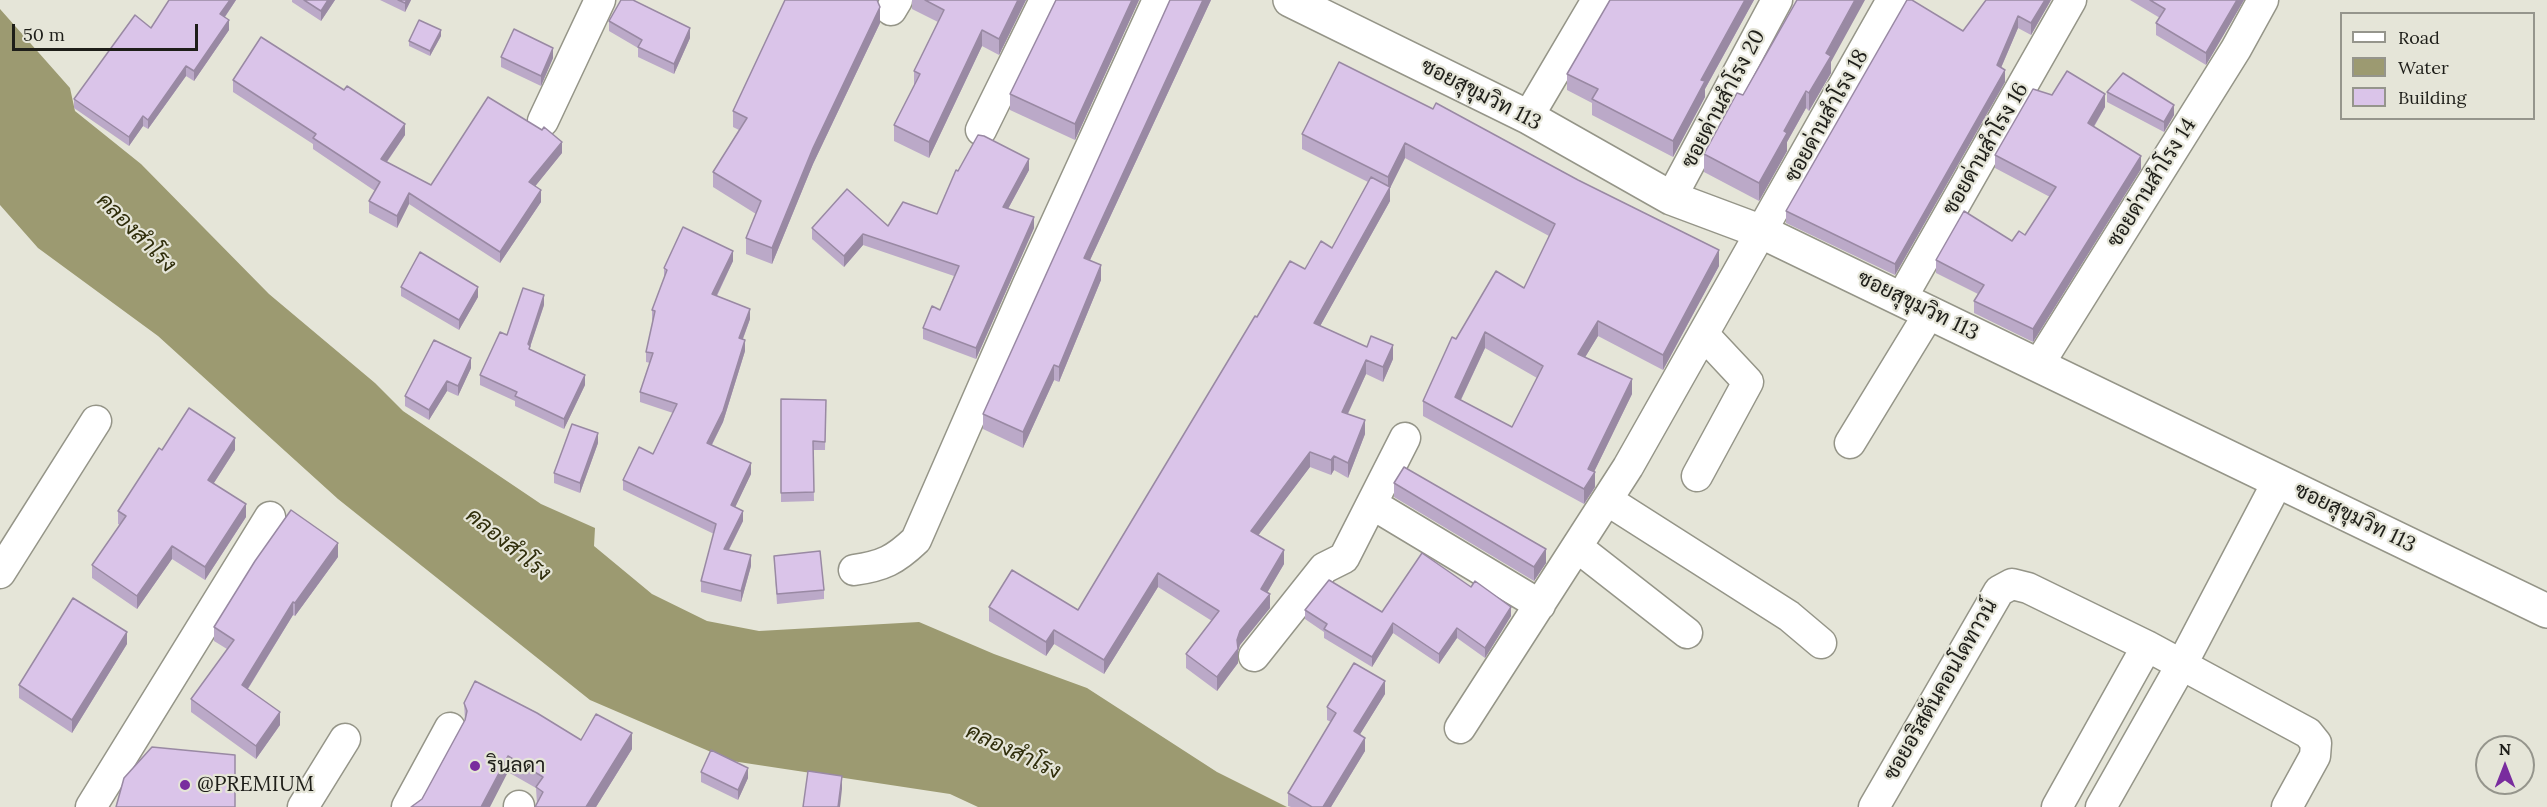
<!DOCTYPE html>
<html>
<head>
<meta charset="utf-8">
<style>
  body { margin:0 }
  #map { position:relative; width:2547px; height:807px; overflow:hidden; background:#e5e5d8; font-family:Lora,serif }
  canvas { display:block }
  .legend { position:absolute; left:2340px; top:12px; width:195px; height:108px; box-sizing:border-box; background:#e5e5d8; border:2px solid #95958c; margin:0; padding:8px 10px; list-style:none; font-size:18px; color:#1e1e19 }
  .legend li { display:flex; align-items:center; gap:12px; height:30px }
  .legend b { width:30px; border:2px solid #95958c }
  .north { position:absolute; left:2475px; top:735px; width:60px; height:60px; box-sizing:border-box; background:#e5e5d8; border:2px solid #95958c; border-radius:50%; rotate:0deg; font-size:16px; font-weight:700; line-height:24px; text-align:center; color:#1e1e19 }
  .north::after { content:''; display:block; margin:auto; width:21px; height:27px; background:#792c9e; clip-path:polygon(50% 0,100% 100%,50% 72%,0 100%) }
  .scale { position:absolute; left:12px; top:24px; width:186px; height:27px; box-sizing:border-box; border:3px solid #1e1e19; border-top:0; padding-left:8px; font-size:18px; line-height:21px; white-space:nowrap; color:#1e1e19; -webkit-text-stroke:4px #e5e5d8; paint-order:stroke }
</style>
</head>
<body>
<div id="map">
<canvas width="2547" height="807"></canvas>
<ul class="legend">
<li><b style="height:8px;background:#fff"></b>Road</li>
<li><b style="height:16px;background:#9c9a71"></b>Water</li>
<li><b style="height:16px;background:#dac4e9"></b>Building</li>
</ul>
<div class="north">N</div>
<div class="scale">50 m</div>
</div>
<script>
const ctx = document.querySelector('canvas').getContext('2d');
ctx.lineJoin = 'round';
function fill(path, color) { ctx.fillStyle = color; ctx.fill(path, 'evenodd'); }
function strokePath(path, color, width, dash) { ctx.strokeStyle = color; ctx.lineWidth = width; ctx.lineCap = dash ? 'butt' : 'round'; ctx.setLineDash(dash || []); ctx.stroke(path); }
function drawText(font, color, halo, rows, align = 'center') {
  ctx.font = font + ' Lora,Sarabun,serif'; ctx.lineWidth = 4.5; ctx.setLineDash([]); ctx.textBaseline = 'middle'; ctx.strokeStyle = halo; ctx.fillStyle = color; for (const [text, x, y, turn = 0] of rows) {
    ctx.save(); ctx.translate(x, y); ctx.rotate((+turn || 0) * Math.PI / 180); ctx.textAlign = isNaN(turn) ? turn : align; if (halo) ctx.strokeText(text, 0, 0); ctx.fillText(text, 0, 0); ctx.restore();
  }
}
fill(new Path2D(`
  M0,9L70,88L75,111L141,164L269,294L375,383L403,411L541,504L595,528L594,546L652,594L707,621L759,631L919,622L994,654L1087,688L1217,772L1287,807H978L950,794L732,761L590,700L338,499L158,336L38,248L0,205Z`), '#9c9a71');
const minor = new Path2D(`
  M891,10L897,0
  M1528,117L1597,0
  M543,121L600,0
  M981,130L1045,0
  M1671,198L1777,0
  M1901,299L2071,0
  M2039,364L2236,49L2263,0
  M1850,443L1930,312
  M1697,476L1748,382L1704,335
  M1607,500L1789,616L1821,643
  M1372,504L1540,605
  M1577,547L1687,633
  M854,570C883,566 895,560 916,540L1028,284L1158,0
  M0,573L96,421
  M1254,656L1324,568L1344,558L1405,438
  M1460,728L1628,467L1892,0
  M91,807L270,517
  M303,807L345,739
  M407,807L450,728
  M519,807V806
  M1874,807L1999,591L2012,584L2028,588L2147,646L2308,733L2316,743L2315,756L2287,807
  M2057,807L2147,646
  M2101,807L2182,664L2278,481`);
const secondary = new Path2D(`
  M1290,0L1528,117L1671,198L1762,232L2547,611`);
strokePath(minor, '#959588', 33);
strokePath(secondary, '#959588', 36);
strokePath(minor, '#fff', 30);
strokePath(secondary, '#fff', 33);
fill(new Path2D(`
  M169,0H236L225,17L229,30L194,81L186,76L148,129L143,126L129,146L74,108V99L151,28Z
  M292,0H335L321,21L292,2Z
  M380,0H411L405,12Z
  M785,0H877L880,23L813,164L772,264L746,254V238L756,214L713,187V172L739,130L733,127V111Z
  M912,0H1026L999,55L982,46L929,158L894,141V125L914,86V71L938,22L912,9Z
  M1056,0H1139L1075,140L1010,110V94Z
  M1170,0H1211L1090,260L1101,280L1059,382L1054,380L1023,448L983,429V414Z
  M1610,0H1754L1705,89V97L1673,157L1592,115V103L1567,90V74Z
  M2051,0L2031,35L2018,28L2001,68L2005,82L1895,275L1786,223V211L1963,31Z
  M2130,0H2244L2206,65L2156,35V23L2160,18Z
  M609,21L690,38L674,74L638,57V48L609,31Z
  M441,36L430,56L409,46V41Z
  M501,57L553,58L541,86L501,67Z
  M1339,62L1719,266L1663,370L1598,336L1585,357L1632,394L1594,472L1595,487L1584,504L1423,416V401L1456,339L1524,288L1549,236L1405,158L1390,188V201L1320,326L1393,359L1383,382L1366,374L1348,414L1365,434L1348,478L1334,470L1331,475L1310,467L1258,535L1284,564L1267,593L1270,608L1240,645L1238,651V663L1217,691L1186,668V654L1212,621L1158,587L1104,674L1054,644L1046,656L989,621V607L1078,610L1257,317L1305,269L1332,248L1368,182L1302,149V134ZM1485,348L1537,378L1512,427L1461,400Z
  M1831,62V73L1809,111L1806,108L1787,142V151L1759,201L1704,172V154L1743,95Z
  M233,80L405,135L387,162L431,185L562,153L535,186L541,202L500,263L409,204L397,228L369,213V201L375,191L313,149V144L233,92Z
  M2107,92L2174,115L2164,132L2107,102Z
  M2052,95L2105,107L2094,127L2141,169L2033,342L1974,313V301L1978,294L1936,273V260L2012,241L2025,235L2050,197L1995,168V155Z
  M1029,170L1008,209L1034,228L976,359L923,339V328L940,310L954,276L863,245L844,267L812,239V228L888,226L937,214L958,171Z
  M733,261L717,296L750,319L743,339L745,351L723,422L712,445L751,474L735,507L743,521L729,550L751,566L741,602L701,592V581L714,534L623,490V480L653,454L673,413L640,402V392L650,363L646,362V352L653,321L652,320V310L664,278V268Z
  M401,287L478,297L459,330L401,296Z
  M544,305L530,347V349L585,385L564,429L515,406V401L480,385V375L507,335Z
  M471,368L458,396L447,391L429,420L405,406V396Z
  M781,399L826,400L825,450H813L814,501L781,502Z
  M598,443L580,493L554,483V473Z
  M162,450H235L214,483L246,517L205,580L172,559L137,609L92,578V565L120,525L118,524V511Z
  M1394,483L1546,563L1534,581L1394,497Z
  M774,556L824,590V599L777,604Z
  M338,557L295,616L293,615L248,689L280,725L256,759L191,712V699L227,649L214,641V627Z
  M1305,610L1382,612L1511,616L1485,658L1457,638L1439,664L1393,633L1372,667L1324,638V632L1305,619Z
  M127,644L72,733L19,698V685Z
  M1385,694L1360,734L1365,751L1331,807H1291L1288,806V793L1331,722L1327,720V707Z
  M464,703L581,740L632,749L596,807H535L537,804L536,788L508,772L422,799L465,720Z
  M701,772L748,778L738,800L701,782Z`), '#bba9c8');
fill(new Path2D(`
  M230,0H236L220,24V14Z
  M328,0H335L321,21V11Z
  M407,0H411L405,12V3Z
  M1018,0H1026L999,55V39Z
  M1132,0H1139L1075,140V124Z
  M1203,0H1211L1084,273V258Z
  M1745,0H1754L1705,89V97L1673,157V141L1701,80Z
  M1855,0H1865L1831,62V73L1809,111V93L1826,53Z
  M2045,0H2051L2031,35V23Z
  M2237,0H2244L2206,65V53Z
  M880,7V23L813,164L772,264V248L813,148Z
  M2018,16V28L1997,77V65Z
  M229,20V30L194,81V71Z
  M690,28V38L674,74V64Z
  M441,30V36L430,56V51Z
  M982,30V46L929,158V142Z
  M553,48V58L541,86V76Z
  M186,66V76L148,129V120Z
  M2005,70V82L1895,275V264Z
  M1806,91V108L1787,142V151L1759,201V183L1784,131Z
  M2105,94V107L2088,136V123Z
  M2174,105V115L2164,132V122Z
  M143,116V126L129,146V137Z
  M405,124V135L381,170V159Z
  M562,142V153L529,194V182Z
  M1405,143V158L1390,188V201L1314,337V323L1388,191V177Z
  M2141,156V169L2033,342V329Z
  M1029,159V170L1003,218V207Z
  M541,190V202L500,263V252Z
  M409,193V204L397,228V216Z
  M1034,217V228L976,359V348Z
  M863,234V245L844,267V256Z
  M1719,250V266L1663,370V355Z
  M733,251V261L712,305V294Z
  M1101,265V280L1059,382V367Z
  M478,287V297L459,330V320Z
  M544,295V305L530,347V356L528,344Z
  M750,309V319L739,349V338Z
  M1598,321V336L1578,369V354Z
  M1485,332V348L1455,412V397Z
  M745,340V351L723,422L707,454V443Z
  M1393,345V359L1383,382V367Z
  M471,358V368L458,396V386Z
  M1366,360V374L1342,426V412Z
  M1054,365V380L1023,448V432Z
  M585,375V385L564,429V419Z
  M1632,379V394L1592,476L1595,472V487L1584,504V489L1588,469Z
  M447,381V391L429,420V410Z
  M1365,420V434L1348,478V463Z
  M598,433V443L580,493V483Z
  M235,438V450L208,492V480Z
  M1310,452V467L1251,545V531Z
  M1334,456V470L1331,475V460Z
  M751,463V474L731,516V505Z
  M246,504V517L205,580V567Z
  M743,511V521L724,559V549Z
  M338,543V557L295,616V603Z
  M172,546V559L137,609V596Z
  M1546,549V563L1534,581V567Z
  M1284,550V564L1261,603V589Z
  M751,555V566L741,602V591Z
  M1158,573V587L1104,674V660Z
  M1270,594V608L1240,645L1238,651V663L1217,691V677L1237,640L1240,631Z
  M293,602V615L242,698V685Z
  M1511,607V616L1485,658V648Z
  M1393,623V633L1372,667V657Z
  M1457,628V638L1439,664V654Z
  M1054,630V644L1046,656V642Z
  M127,632V644L72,733V720Z
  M1385,681V694L1354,744V731Z
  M280,712V725L256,759V746Z
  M632,733V749L596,807H586Z
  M1365,738V751L1331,807H1323Z
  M508,756V772L490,807H481Z
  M748,768V778L738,800V790Z
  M842,776V789L840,807H838Z`), '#9989a3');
const building = new Path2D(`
  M169,0H230L220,14L229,20L194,71L186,66L148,120L143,116L129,137L74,99L135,15L151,28Z
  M304,0H328L321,11Z
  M398,0H407L405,3Z
  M621,0H633L690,28L674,64L638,47L642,40L609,21Z
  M785,0H877L880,7L813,148L772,248L746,238L761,201L713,172L747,118L733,111Z
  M925,0H1018L999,39L982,30L929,142L894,125L920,74L914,71L944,10Z
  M1056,0H1132L1075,124L1010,94Z
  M1170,0H1203L1084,258L1101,265L1059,367L1054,365L1023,432L983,414Z
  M1610,0H1745L1701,80L1705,81L1673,141L1592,99L1598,89L1567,74Z
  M1797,0H1855L1826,53L1831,56L1809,93L1806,91L1784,131L1787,133L1759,183L1704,154L1737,93L1743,95Z
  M1907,0H1912L1963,31L1986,0H2045L2031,23L2018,16L1997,65L2005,70L1895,264L1786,211Z
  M2150,0H2237L2206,53L2156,23L2165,9Z
  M419,20L441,30L430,51L409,41Z
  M514,29L553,48L541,76L501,57Z
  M261,37L344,90L347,86L405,124L381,159L431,185L488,97L542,130L544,127L562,142L529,182L541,190L500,252L409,193L397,216L369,201L380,182L313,138L316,134L233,80Z
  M1339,62L1433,109L1436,103L1578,180L1719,250L1663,355L1598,321L1578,354L1632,379L1588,469L1595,472L1584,489L1423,401L1452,337L1456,339L1496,271L1524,288L1555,224L1405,143L1388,177L1302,134ZM1485,332L1543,366L1512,427L1455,397Z
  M2067,71L2105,94L2088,123L2141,156L2033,329L1974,301L1984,285L1936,260L1964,211L2012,241L2019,231L2025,235L2056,187L1995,155L2033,89L2052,95Z
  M2123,73L2174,105L2164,122L2107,92Z
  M978,135L984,136L1029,159L1003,207L1034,217L976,348L923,328L932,306L940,310L959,266L863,234L844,256L812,228L847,189L888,226L903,202L937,214L956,170L958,171Z
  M1371,177L1390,187L1314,323L1367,347L1371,336L1393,345L1383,367L1366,360L1342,412L1365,420L1348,463L1334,456L1331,460L1310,452L1251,531L1284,550L1261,589L1270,594L1240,631L1237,640L1238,649L1217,677L1186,654L1219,611L1158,573L1104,660L1054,630L1046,642L989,607L1012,570L1078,610L1255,316L1257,317L1290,261L1305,269L1321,241L1332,248Z
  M683,227L733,251L712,294L750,309L739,338L745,340L723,411L707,443L751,463L731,505L743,511L724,549L751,555L741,591L701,581L716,524L623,480L639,447L653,454L677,404L640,392L653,353L646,352L655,311L652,310L667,270L664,268Z
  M420,252L478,287L459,320L401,287Z
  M523,288L544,295L528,344L530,346L529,349L585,375L564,419L515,396L517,392L480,375L500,332L507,335Z
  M434,340L471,358L458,386L447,381L429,410L405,396Z
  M781,399L826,400L825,442L813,441L814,492L781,493Z
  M189,408L235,438L208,480L246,504L205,567L172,546L137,596L92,565L126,516L118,511L159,448L162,450Z
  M572,424L598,433L580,483L554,473Z
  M1404,467L1546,549L1534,567L1394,483Z
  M291,510L338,543L295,603L293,602L242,685L280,712L256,746L191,699L234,640L214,627L255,561Z
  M820,551L824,590L777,594L774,556Z
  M1422,553L1471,587L1475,581L1511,607L1485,648L1457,628L1439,654L1393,623L1372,657L1324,629L1327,624L1305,610L1329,580L1382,612Z
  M73,598L127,632L72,720L19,685Z
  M1354,663L1385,681L1354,731L1365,738L1323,807H1312L1288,793L1336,713L1327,707Z
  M475,681L537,713L581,740L596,714L632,733L586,807H535L543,792L536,787L543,777L508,756L481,807H411L422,799L465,720L467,711L464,703Z
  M152,747L235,755V807H116L124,778Z
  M711,750L748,768L738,790L701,772Z
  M808,771L842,776L838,807H803Z`);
fill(building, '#dac4e9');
strokePath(building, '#9989a3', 1.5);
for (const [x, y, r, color] of [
  [475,766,6,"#792c9e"],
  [185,785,6,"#792c9e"]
]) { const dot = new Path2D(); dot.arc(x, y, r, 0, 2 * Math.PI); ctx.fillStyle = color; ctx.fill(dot); strokePath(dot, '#e5e5d8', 2); }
drawText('21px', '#1e1e19', '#e5e5d8', [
  ["ซอยสุขุมวิท 113",1481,95,27],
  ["ซอยด่านสำโรง 20",1724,99,-62],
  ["ซอยด่านสำโรง 18",1827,116,-61],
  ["ซอยด่านสำโรง 16",1986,149,-60],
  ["ซอยด่านสำโรง 14",2152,183,-58],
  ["ซอยสุขุมวิท 113",1918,306,26],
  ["ซอยสุขุมวิท 113",2355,518,26],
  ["ซอยอริสตันคอนโดทาวน์",1941,690,-60]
]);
drawText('21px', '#1e1e19', '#e5e5d8', [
  ["รินลดา",487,766],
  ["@PREMIUM",197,785]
], 'left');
drawText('italic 22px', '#2f2d0a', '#e5e5d8', [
  ["คลองสำโรง",136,233,45],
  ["คลองสำโรง",508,545,39],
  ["คลองสำโรง",1013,752,25]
]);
</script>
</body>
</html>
